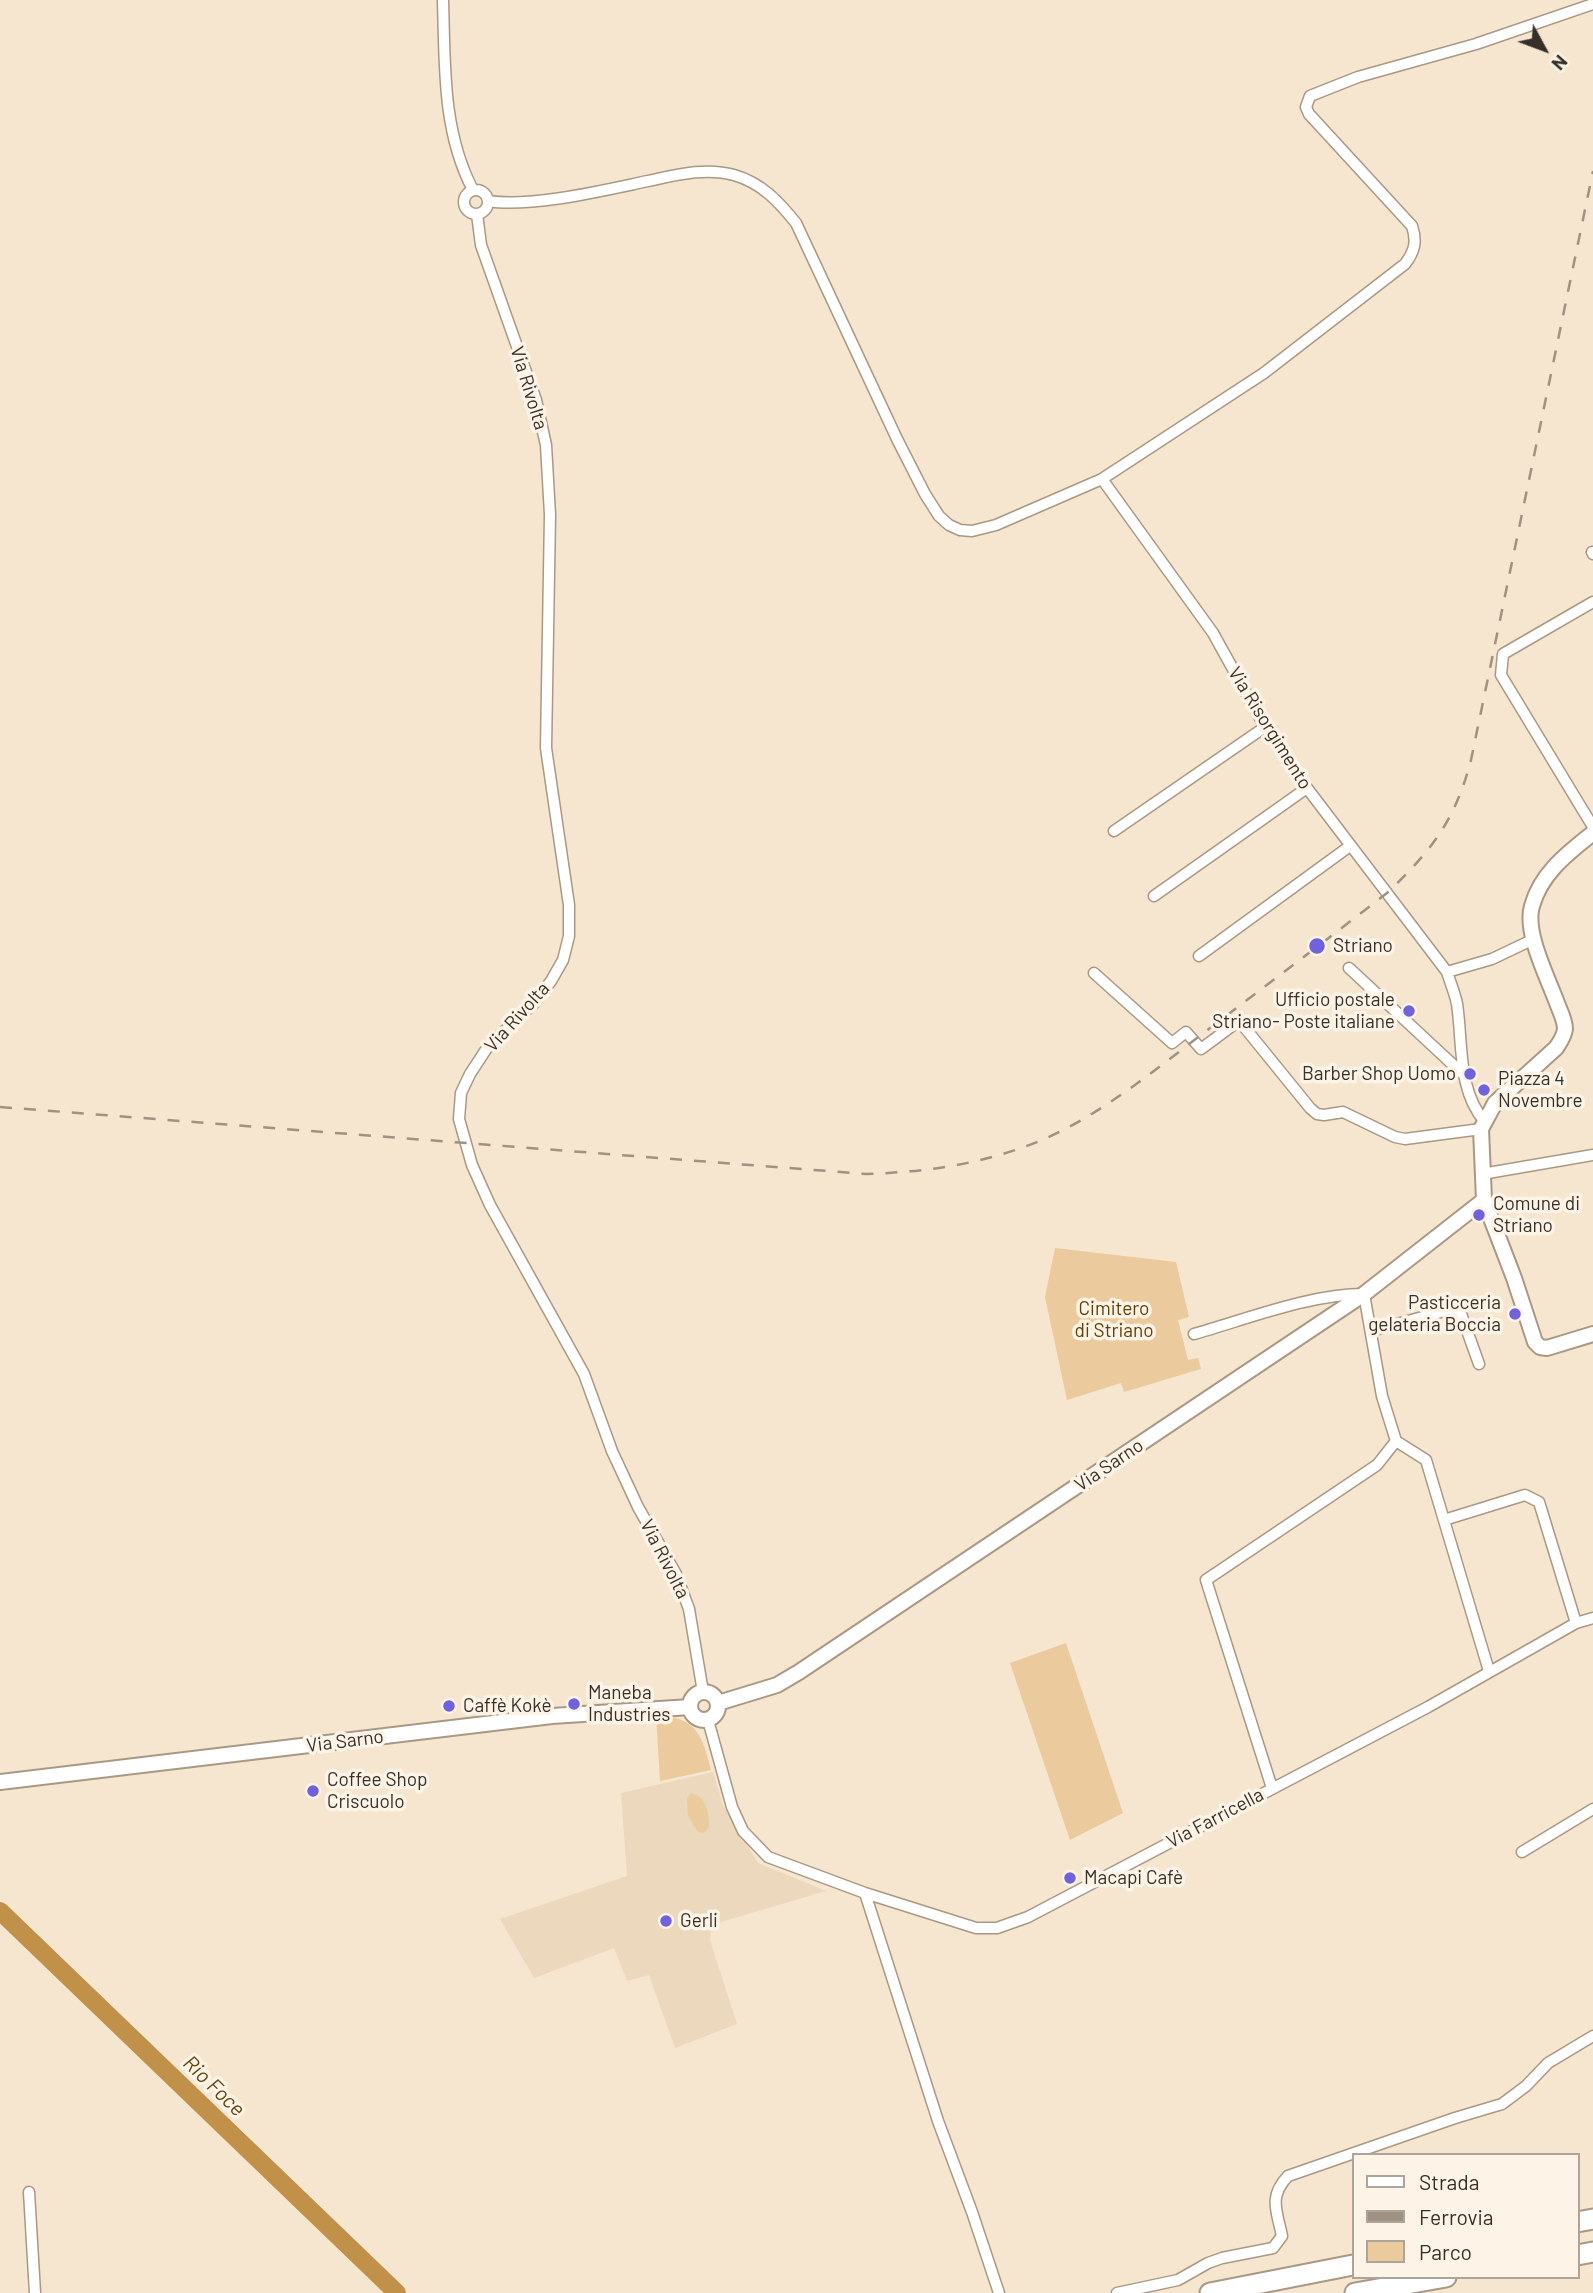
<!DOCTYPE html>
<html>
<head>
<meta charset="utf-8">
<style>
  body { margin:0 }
  #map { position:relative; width:1593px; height:2293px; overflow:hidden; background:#f6e5cf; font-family:Barlow,sans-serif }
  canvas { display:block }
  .legend { position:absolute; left:1352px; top:2153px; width:228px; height:126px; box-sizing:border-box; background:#fdf3e6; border:2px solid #aea59a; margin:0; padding:9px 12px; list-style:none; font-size:21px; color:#373028 }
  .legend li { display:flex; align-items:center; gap:14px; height:35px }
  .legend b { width:35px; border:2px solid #aea59a }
  .north { position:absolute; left:1509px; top:14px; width:70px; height:70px; -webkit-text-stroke:5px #fdf3e6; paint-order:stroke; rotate:131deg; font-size:19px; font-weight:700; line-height:28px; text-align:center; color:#373028 }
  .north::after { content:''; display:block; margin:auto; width:24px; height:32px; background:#373028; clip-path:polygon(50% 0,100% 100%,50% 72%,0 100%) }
</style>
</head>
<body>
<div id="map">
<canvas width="1593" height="2293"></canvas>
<ul class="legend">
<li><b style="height:9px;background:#fff"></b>Strada</li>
<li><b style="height:9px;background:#9f9283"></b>Ferrovia</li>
<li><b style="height:19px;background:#ebca9e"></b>Parco</li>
</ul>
<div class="north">N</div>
</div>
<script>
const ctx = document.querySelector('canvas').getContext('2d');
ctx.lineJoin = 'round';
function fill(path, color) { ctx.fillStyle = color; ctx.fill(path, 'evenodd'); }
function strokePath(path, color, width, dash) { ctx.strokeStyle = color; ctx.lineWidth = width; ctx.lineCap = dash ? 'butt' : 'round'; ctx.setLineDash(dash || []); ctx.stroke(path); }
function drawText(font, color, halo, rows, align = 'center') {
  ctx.font = font + ' Barlow,sans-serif'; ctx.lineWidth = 7; ctx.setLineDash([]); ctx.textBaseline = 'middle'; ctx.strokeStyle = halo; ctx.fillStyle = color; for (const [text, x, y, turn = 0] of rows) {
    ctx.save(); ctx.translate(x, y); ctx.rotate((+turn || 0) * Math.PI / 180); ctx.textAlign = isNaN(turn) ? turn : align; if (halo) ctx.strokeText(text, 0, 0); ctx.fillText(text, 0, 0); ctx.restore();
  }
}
fill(new Path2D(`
  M713,1772L723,1805L758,1863L826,1891L721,1922L711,1930L710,1940L737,2024L675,2048L649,1975L627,1981L614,1948L534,1978L500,1919L627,1876L621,1793Z`), '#ecd8bc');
fill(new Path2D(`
  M1055,1248L1176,1262L1189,1317L1178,1320L1188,1360L1198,1358L1201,1369L1124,1392L1121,1383L1067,1400L1045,1297Z
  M1066,1643L1123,1813L1070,1840L1010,1663Z
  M656,1715C696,1717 702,1734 711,1770L660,1781Z
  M691,1793C707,1797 709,1813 709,1827L704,1833L698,1832L688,1816L687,1799Z`), '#ebca9e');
strokePath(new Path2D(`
  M0,1911L397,2293`), '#c19049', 18);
const minor = new Path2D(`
  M443,0C445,64 442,131 473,190
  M464 202a12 12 0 1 1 24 0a12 12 0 1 1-24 0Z
  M488,201C531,208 605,190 648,181C676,175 706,167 734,175C762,183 779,202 796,223L897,439L925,494L939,516L949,525L960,530L972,531L996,525L1102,479L1264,373L1405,264C1415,251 1417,241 1412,226L1309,114L1306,107L1310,96L1358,77L1476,44L1593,4
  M477,214L481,245L536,400L546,445L550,515L546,748L569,905V936L563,960L551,981L534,1003L487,1048L470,1074L461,1093L459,1119L472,1165L490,1205L584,1374L612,1451L638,1507L676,1574L689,1609L703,1692
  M1102,479L1213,633L1265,727L1307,788L1447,972C1450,982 1455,993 1457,1004C1463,1043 1457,1090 1485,1122
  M1592,552L1593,554
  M1593,602L1503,654L1501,675L1593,827
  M1114,831L1265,727
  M1154,896L1307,788
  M1199,956L1350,846
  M1349,968L1463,1074
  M1447,972L1492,959L1534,939
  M1094,973L1172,1043L1186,1032L1201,1049L1236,1023H1241L1310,1108L1317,1114L1324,1115L1343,1112L1395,1137L1405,1139L1481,1129
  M1482,1174L1593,1155
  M1371,1331L1452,1309L1460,1311L1479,1364
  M1194,1334C1247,1319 1310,1294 1364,1294L1382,1396L1396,1441L1426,1460L1489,1671
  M1444,1520L1525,1495L1539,1502L1576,1623
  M708,1720L732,1807L743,1831L768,1857L865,1893L976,1928H997L1028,1917L1428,1707L1576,1623L1593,1618
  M1272,1788L1206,1580L1377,1465L1396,1441
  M1522,1852L1593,1809
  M865,1893L938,2121L972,2212L999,2293
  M29,2192L35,2293
  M1117,2293L1178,2280L1208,2263L1222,2258L1273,2248L1282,2236C1277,2211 1268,2197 1288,2176L1455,2118L1502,2104L1526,2086L1548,2063L1593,2036`);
const secondary = new Path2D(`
  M1593,833C1568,853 1541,873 1532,906C1524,932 1548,978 1557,1003C1560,1011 1565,1020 1565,1029C1564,1037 1560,1042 1556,1048L1495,1103L1481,1129L1484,1200L1514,1278L1535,1342L1540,1347L1547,1348L1593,1334
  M690 1706a14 14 0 1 1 28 0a14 14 0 1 1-28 0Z
  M718,1703L777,1685L799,1672L1364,1294L1484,1200
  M0,1782L552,1716L690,1707`);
const motorway = new Path2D(`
  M1577,2222L1593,2219
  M1577,2255L1593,2252
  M1210,2293L1353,2265
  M1355,2293L1446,2277`);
strokePath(minor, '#a99984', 13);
strokePath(secondary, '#a99984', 18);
strokePath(motorway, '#a99984', 23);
strokePath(minor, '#fff', 10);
strokePath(secondary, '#fff', 14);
strokePath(motorway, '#fff', 19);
strokePath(new Path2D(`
  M0,1107L866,1174C926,1172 985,1164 1042,1140C1100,1115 1151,1073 1201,1035C1263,988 1325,941 1387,893C1432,850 1455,821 1471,760L1593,171`), '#9f9283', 2.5, [12, 12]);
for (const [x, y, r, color] of [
  [1317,946,9,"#7062dc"],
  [1409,1011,7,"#7062dc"],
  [1470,1074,7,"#7062dc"],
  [1484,1090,7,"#7062dc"],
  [1479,1215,7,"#7062dc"],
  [1515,1314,7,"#7062dc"],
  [574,1704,7,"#7062dc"],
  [449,1706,7,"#7062dc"],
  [313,1791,7,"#7062dc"],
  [1070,1878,7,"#7062dc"],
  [666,1921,7,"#7062dc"]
]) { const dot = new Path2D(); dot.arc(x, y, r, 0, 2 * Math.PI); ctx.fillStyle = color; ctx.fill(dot); strokePath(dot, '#fdf3e6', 2.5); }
drawText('19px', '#373028', '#fdf3e6', [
  ["Via Rivolta",529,388,73],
  ["Via Risorgimento",1270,728,58],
  ["Via Rivolta",517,1017,-48],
  ["Via Sarno",1109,1465,-34],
  ["Via Rivolta",665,1559,63],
  ["Via Sarno",345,1741,-7],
  ["Via Farricella",1215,1818,-28]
]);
drawText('19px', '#373028', '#fdf3e6', [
  ["Striano",1333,946],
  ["Ufficio postale",1395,1000,"right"],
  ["Striano- Poste italiane",1395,1022,"right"],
  ["Barber Shop Uomo",1456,1074,"right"],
  ["Piazza 4",1498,1079],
  ["Novembre",1498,1101],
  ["Comune di",1493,1204],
  ["Striano",1493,1226],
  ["Pasticceria",1501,1303,"right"],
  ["gelateria Boccia",1501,1325,"right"],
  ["Maneba",588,1693],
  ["Industries",588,1715],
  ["Caffè Kokè",463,1706],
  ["Coffee Shop",327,1780],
  ["Criscuolo",327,1802],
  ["Macapi Cafè",1084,1878],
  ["Gerli",680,1921]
], 'left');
drawText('19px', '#603f04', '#fdf3e6', [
  ["Cimitero",1114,1309],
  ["di Striano",1114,1331]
]);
drawText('italic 21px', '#66450c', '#fdf3e6', [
  ["Rio Foce",214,2086,44]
]);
</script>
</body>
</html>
